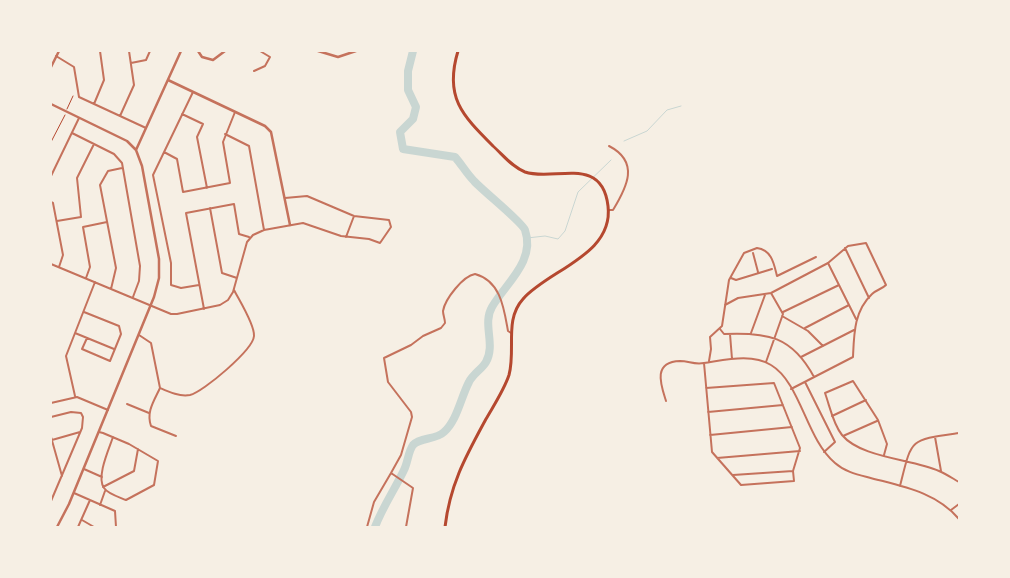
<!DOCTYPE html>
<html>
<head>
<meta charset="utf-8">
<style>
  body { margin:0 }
  #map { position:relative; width:1010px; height:578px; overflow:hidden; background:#f6efe4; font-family:"Exo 2",sans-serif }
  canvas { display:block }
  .frame { position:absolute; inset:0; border:52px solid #f6efe4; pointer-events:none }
</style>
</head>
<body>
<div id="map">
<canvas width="1010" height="578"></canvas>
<div class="frame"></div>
</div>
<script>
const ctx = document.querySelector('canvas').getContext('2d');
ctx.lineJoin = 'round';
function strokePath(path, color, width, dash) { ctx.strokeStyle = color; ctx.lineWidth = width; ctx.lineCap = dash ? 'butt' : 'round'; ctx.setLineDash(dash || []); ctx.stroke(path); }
strokePath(new Path2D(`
  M624,141L647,131L667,110L681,106
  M527,238L545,236L558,239L565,231L578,192L611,160`), '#c9d6d2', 1);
strokePath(new Path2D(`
  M375,527C383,506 395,489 404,470C408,462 408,452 413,445C420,437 436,440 444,432C457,421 461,397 469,382C473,374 482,369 486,362C496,344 482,324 492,307C505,284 536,261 525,230C522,222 483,191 474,181C467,174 462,165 455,157L403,149L400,132L413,119L416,107L408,90V71L413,51`), '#c9d6d2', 8);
strokePath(new Path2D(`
  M67,109L73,96
  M51,142L65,115`), '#b5482f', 1);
strokePath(new Path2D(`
  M56,56L74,67L79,97L146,128
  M131,63L146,60L150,51
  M254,71L265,66L270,57L260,51
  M193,92L153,175L171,263V285L181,288L199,285
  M94,104L104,80L100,51
  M182,114L203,124L197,137L207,188
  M120,116L134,85L129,51
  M72,133L114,154L122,163L140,266L139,281L133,297
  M225,134L249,146L264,230
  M164,152L177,159L183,192L230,183L223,142L235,112
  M51,176L79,118
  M51,202L53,203L63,255L59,267
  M210,208L222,273L237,278
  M608,210H613C627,187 640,162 609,146
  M57,221L81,217L77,178L94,144
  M346,237L354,216
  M845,248L869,298
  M753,253L758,272
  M828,263L856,319
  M51,264L171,314H177L220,305L228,300L233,292L247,242L253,235L264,230L303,223L341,236L369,239L380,243L391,227L389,220L354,216L307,196L285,198
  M86,278L90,267L83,227L107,222
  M731,278L736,280L772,269
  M111,289L116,268L100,185L108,171L122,168
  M725,305L738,298L771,293L828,263L848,246L866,243L886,285C882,289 876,290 872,294C854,311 854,334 853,357L791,389
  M204,309L186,213L234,204L239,234L249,237
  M84,312L119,326L121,334L110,361L82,349L87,338
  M783,312L839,285
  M782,316L808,331L823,346
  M805,328L849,305
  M720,329L724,334C767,332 792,336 814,377
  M75,333L114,349
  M751,333L765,295
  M730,334L732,359
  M139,335L151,343L160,388C169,392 180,397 190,395C203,392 253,350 254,336C255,325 239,300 234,290
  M801,357L854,330
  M709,361L711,349L710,337L722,326L729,280L744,253L757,248C772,250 774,264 777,276L816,257
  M766,362L783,314L771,293
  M805,382L835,442L824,452
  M160,388C154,401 146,412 151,426L176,436
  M706,388L774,383L800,448L793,471L733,475
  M75,396L66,356L95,282
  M666,401C661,385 652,362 680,361C689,361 694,365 704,363
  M51,403L77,397L108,410
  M127,404L149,413
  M708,412L783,405
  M832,416L866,400
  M51,417L71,412L81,413L83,417L82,428L51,501
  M99,432L103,433L129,444L158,461L154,485L126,500C119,497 108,494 104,488C96,477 109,449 113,437
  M710,435L792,427
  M843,436L877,421
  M51,437L62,476
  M935,437L941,471
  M52,440L80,432
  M884,455L887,444L878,420L853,381L825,393C830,407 833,424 842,435C861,458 912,459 939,471C946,474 952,478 959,482
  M717,458L800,451
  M84,469L102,477
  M793,471L794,481L741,485L712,452L704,363C725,360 752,353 771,365C801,383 806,439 835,463C844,471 855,474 867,477C900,486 935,491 959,519
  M391,473L401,455L412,417L411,412L388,382L384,358L411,345L423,336L441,328L445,323C445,319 443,315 443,311C445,299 463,276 475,274C501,281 504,309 508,331L511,333
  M900,486C912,438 909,440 959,433
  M103,487L134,471L138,449
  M74,493L115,511L116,527
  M100,505L105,491
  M951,510L959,504
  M82,520L94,527
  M78,527L90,500
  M367,527L374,502L391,473L413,488L406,527`), '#c5725c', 2);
strokePath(new Path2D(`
  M198,51L202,57L213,60L225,51
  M318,51L338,57L356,51
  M51,67L59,51
  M168,80L265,126L271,132L290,225
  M51,104L127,141L136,150L142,166L159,259V278L154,297L69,504L57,527
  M136,150L181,51`), '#c5725c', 2.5);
strokePath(new Path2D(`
  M445,527C450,484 466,456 486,419C494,405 504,390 509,375C516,349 504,320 523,299C548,270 614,255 608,206C602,154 553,182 525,172C512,167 503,155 493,146C462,115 444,97 458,51`), '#b5482f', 3);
</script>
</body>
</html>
